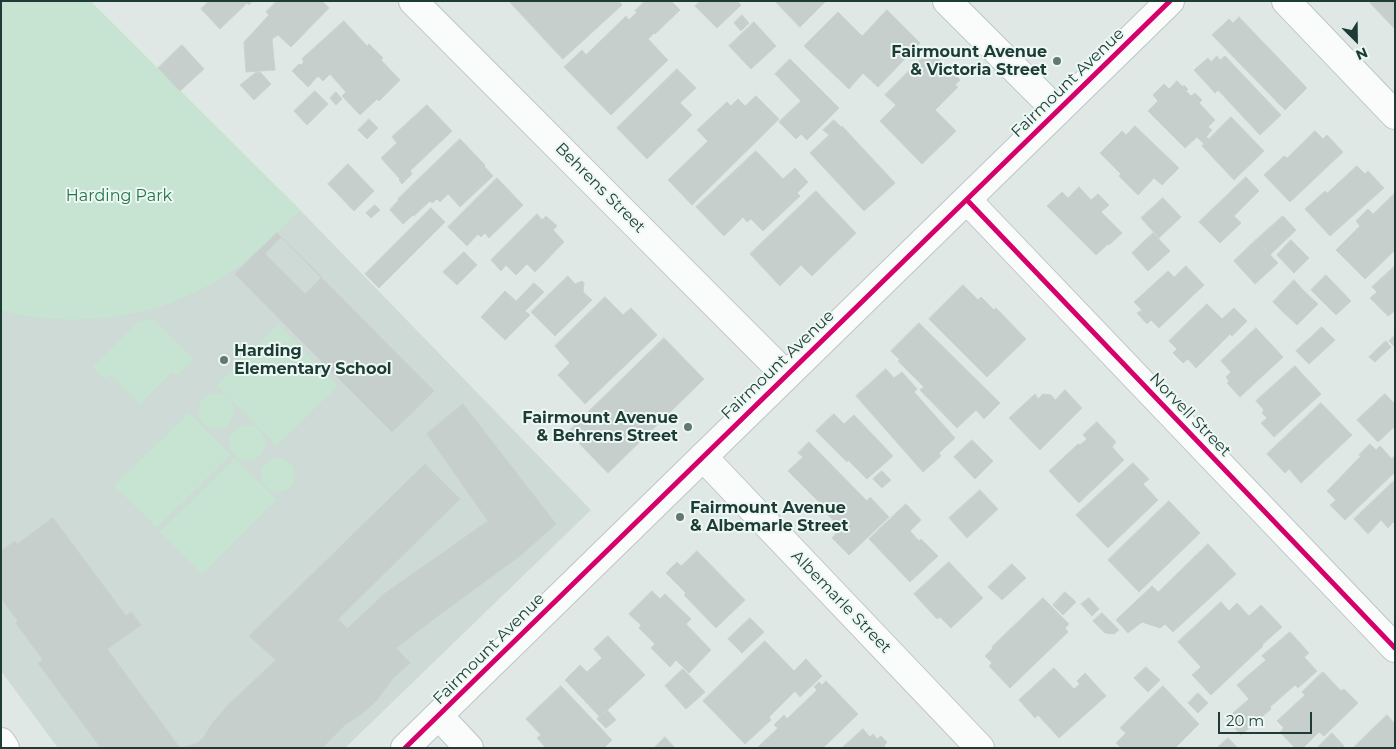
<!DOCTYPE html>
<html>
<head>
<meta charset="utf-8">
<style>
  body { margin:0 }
  #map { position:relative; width:1396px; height:749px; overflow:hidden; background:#e0e8e5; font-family:Montserrat,sans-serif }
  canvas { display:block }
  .frame { position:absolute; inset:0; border:2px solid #1d3c36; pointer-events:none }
  .north { position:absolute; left:1331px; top:15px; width:50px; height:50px; -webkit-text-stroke:4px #edf7f3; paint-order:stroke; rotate:157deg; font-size:14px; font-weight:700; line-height:20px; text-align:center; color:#1d3c36 }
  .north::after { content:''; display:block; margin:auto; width:18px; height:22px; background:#1d3c36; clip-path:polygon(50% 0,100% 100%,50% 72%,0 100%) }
  .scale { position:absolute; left:1218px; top:712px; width:94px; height:22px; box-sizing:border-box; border:2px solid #1d3c36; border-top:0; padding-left:6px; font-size:15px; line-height:18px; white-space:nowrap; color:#1d3c36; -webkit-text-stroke:4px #edf7f3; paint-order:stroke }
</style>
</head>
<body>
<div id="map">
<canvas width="1396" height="749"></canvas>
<div class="frame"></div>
<div class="north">N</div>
<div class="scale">20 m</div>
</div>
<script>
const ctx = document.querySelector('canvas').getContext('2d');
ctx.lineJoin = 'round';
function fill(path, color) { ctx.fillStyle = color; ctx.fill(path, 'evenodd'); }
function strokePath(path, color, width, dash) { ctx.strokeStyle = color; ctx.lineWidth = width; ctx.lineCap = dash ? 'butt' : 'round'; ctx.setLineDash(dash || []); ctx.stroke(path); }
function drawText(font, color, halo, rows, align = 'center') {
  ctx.font = font + ' Montserrat,sans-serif'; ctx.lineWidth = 4; ctx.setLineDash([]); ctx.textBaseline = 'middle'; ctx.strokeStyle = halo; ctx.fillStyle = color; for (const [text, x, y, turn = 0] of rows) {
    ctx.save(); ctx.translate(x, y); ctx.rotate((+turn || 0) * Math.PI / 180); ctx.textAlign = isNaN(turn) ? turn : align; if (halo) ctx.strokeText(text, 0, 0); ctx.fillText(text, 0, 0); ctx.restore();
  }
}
fill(new Path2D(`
  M1,1H90L301,211L591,510L345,748H58L1,671Z`), '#cddad5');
fill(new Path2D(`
  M1,1H90L301,211C275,234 251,259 223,278C216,282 209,285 202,289C188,296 172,303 156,308C108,322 50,324 1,310Z
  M153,319L194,359L177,376L172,372L140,405L110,375L105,379L93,367L138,322Z
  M278,324L338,386L277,446L216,385Z
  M198 411a18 18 0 1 1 36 0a18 18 0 1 1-36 0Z
  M189,412L231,455L157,528L114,486Z
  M229 443a18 18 0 1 1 36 0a18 18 0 1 1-36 0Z
  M261 475a17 17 0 1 1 34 0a17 17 0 1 1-34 0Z
  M235,458L277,500L202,574L160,532Z`), '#c7e3d2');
const building = new Path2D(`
  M209,1H252L249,5L247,3L220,29L201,9Z
  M277,1H322L329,8L291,47L278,35L272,39L244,42L269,15L266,12Z
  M509,1H619L622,5L563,59Z
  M645,1H671L680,10L655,34L654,33L648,39L668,60L611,115L564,67L582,50L586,55L626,16L629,20L637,12L635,11Z
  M700,1H737L741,5L717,28L695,6Z
  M775,1H826L800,27Z
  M1371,1H1395V29L1370,3Z
  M887,10L920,43L878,87L863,73L849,89L804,46L838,12L862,36Z
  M742,15L749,23L741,31L734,23Z
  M1239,17L1307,88L1285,110L1212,35L1229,19L1233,23Z
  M344,21L367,46L369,44L383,58L381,60L400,80L379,101L377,99L360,115L342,96L346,92L330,74L323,81L318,76L308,87L292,71L299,64L301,65L304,62L302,59Z
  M754,22L776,46L751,69L729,46Z
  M272,39L275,70L246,72L244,42Z
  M182,45L204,69L180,91L158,68Z
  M930,50L960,80L955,85L958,87L935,110L956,131L922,164L880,121L896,105L885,95Z
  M1217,56L1220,60L1225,56L1281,115L1260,135L1218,90L1215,93L1194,70L1208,58L1211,62Z
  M790,59L817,86L801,101L775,74Z
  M677,69L696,88L680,103L692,115L647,159L617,128Z
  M260,72L271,84L254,100L240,85L255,73Z
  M1177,81L1183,87L1184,85L1188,89L1186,91L1191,96L1195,93L1202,100L1199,103L1215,120L1208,127L1212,130L1206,137L1209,139L1204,144L1197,137L1185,148L1148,111L1158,101L1153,95L1164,84L1169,89Z
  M817,86L839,108L807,140L801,134L796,139L779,122Z
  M315,91L328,104L307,125L294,111Z
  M336,92L342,99L336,105L330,98Z
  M756,96L779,119L692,205L668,180L708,141L697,130L727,102L731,106L738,99L745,106Z
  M427,105L452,131L410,171L412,174L402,184L399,180L400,179L381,158L397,143L392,137Z
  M1231,117L1264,151L1234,180L1202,146Z
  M369,119L378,128L367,139L358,130Z
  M834,120L841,127L842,126L895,183L864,211L810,153L829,135L823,130Z
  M1135,126L1179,168L1162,185L1154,178L1138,195L1119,176L1121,174L1100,153L1122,131L1126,135Z
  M1315,131L1323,139L1327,135L1343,152L1290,202L1264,175L1284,156L1287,158Z
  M460,139L485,165L451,197L448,194L440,202L437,199L432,203L430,201L414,216L398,199Z
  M756,151L783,179L795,168L808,182L797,193L800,196L763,231L751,219L747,222L743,217L724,236L696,207Z
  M348,164L374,191L354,211L328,184Z
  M484,166L493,176L460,207L451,197Z
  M1357,166L1365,174L1368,171L1384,188L1330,236L1305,209L1325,191L1327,193Z
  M1246,177L1259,191L1234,216L1220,202Z
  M497,178L523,205L489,238L485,233L481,237L478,234L467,246L448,227Z
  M1079,187L1091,200L1098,194L1109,205L1101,212L1122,233L1109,245L1108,244L1096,255L1047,206L1062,192L1068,198Z
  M816,191L856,233L812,276L801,265L780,286L750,254Z
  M1395,193V250L1365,279L1336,250L1360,226L1356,221L1368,209L1373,214Z
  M1163,198L1181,217L1159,238L1141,218Z
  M399,200L413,215L403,224L390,210Z
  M1220,202L1241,223L1220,243L1199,222Z
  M375,205L380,210L371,218L366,213Z
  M431,208L445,222L379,288L365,274Z
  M537,214L542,220L546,216L557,226L553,230L564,242L535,272L527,264L516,275L506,265L501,271L491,260Z
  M1283,216L1296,230L1270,255L1256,240Z
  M277,233L434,391L392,432L235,274Z
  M1153,233L1170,251L1148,271L1132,253Z
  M281,237L322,277L305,294L265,254Z
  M1256,240L1278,263L1255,284L1234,261Z
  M1291,240L1309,258L1294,273L1277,255Z
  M464,252L477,265L457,285L443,272Z
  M1186,266L1204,285L1159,328L1151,320L1147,324L1137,313L1142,310L1134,302L1168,271L1174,277Z
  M1395,266V311L1388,316L1370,298L1377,292L1372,287Z
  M1326,275L1351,301L1336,315L1311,290Z
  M568,276L575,284L582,281L584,283L583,292L592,300L555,336L531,312Z
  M1294,280L1305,292L1284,313L1273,302Z
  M534,283L544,292L525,311L530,315L505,340L481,317L505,291L516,301Z
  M963,285L978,300L981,297L994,310L996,308L1026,339L987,377L929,319Z
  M1305,292L1318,304L1297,325L1284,313Z
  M605,297L623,315L631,308L657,335L585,404L558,375L570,363L555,346Z
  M1207,304L1222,319L1234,308L1247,321L1232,336L1230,334L1196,368L1188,359L1183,363L1173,353L1177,349L1169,341Z
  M919,323L1000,403L984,419L976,410L957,428L920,390L924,387L898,361L900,360L891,351Z
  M1322,327L1335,340L1309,364L1296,351Z
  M1256,328L1283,357L1240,397L1227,383L1229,381L1226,377L1231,372L1221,361Z
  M1395,335V347L1389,341Z
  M664,338L704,379L608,473L568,432Z
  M1386,341L1391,347L1375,362L1369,357Z
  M1295,366L1321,394L1274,437L1261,423L1267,418L1262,413L1264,410L1256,401Z
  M886,369L894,378L902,372L917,389L914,392L955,438L939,453L941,456L923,472L856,396Z
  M1065,390L1082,408L1040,450L1009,418L1035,394L1038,399L1043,394L1051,395L1055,400Z
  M1385,394L1395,404V426L1378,442L1357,420Z
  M1321,403L1352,435L1301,483L1289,469L1285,473L1267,454Z
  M463,404L556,524L521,555L431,621L396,648L410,663L393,678L377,700L363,713L346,724L322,748H182L198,743L204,737L211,725L227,706L276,660L249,636L425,464L460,499L338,619L347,629L384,594L488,521L427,434Z
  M834,414L844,424L854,415L893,456L867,479L848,460L847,462L816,431Z
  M1097,422L1116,442L1112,447L1124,460L1079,503L1049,471L1078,444L1080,445L1087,439L1083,435Z
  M972,440L993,461L975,479L954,457Z
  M809,442L867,501L870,497L889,517L849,555L832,538L840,529L838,527L839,526L824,511L826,509L788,471L803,457L798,453Z
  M1370,444L1376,450L1380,446L1392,459L1395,455V472L1345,520L1330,505L1336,500L1327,491L1361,456L1359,455Z
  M1133,463L1149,479L1143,484L1158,500L1108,548L1076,515Z
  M882,471L891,480L882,488L873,479Z
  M1395,480V524L1393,522L1388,528L1381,520L1368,534L1354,519Z
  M980,490L998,509L967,538L949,518Z
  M1169,501L1200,533L1139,592L1108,560Z
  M906,504L921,520L910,531L919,541L921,539L938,556L910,582L869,539Z
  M53,518L126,616L131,612L141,625L107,649L180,748H101L38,663L43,660L16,623L18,621L1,598V551L15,541L17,544Z
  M1208,544L1236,574L1173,632L1165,624L1160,628L1142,622L1128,633L1116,620L1152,586L1158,592Z
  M697,551L745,600L716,628L684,595L686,593L666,573L677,562L681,566Z
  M949,562L983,598L951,628L940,617L937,619L914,594Z
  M1012,564L1026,578L1002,600L988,587Z
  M652,591L660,599L665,594L691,619L686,624L711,650L689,673L676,660L670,667L651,648L655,644L639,628L641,625L629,614Z
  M1065,592L1076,602L1063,615L1053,605Z
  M1043,598L1069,624L1065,628L1068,632L1010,688L989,666L992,663L985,656L993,648L992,647Z
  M1089,598L1099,609L1092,616L1081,604Z
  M1221,602L1229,611L1237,603L1249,616L1261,605L1282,627L1262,645L1263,646L1211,695L1192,675L1201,667L1178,642Z
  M1102,613L1119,630L1114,634L1105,633L1093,621Z
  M750,618L764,632L742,653L728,639Z
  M1290,632L1309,653L1304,657L1317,671L1298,688L1295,685L1270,707L1271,709L1241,735L1226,719L1249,699L1237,685L1266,660L1262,656Z
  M608,636L645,675L600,717L565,680L580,665L587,672L602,658L594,649Z
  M765,641L794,671L806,659L822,676L800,697L795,691L769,717L771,720L745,744L703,701Z
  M1146,667L1160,680L1148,692L1134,678Z
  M1054,668L1074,689L1080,684L1077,681L1085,673L1106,696L1059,738L1038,715L1035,718L1019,700Z
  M683,669L705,692L686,709L665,686Z
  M1323,672L1341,691L1344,689L1358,703L1324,736L1319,732L1303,748H1295L1280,732L1284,728L1277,721L1305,695L1302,692Z
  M826,681L858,714L823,748H757L778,728L774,725L784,715L787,719L817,690L814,687L819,682L822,685Z
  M561,686L612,740L604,748H546L537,738L541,735L526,719Z
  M1163,686L1199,724L1175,748H1121L1116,743L1126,733L1120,728Z
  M1198,693L1208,703L1198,713L1188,703Z
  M607,710L616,720L606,728L597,719Z
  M1387,715L1395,724V748H1353Z
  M863,729L870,737L873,734L877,739L881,736L887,742L884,746L886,748H842Z
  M1332,733L1344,746L1342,748H1317Z
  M665,737L675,748H654Z
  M1228,738L1238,748H1217Z`);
fill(building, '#c7cfcc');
strokePath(building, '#c9d1ce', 1);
const street = new Path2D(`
  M413,1L786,375
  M947,1L1057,111
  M1286,1L1395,115
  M967,200L1395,648
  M703,457L980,748
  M439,716L469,748`);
const secondary = new Path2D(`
  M1,742L5,748
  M405,748L1170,1`);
strokePath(street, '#bdc5c2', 30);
strokePath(secondary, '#bcc6c2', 30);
strokePath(street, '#fafcfb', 28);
strokePath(secondary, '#fafcfb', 28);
strokePath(new Path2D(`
  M967,200L1395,648
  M405,748L1170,1`), '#d6006c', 5);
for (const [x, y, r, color] of [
  [1057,61,5,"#617873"],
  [224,360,5,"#617873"],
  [688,427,5,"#617873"],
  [680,517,5,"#617873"]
]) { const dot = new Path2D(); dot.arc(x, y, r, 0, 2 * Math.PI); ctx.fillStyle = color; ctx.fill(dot); strokePath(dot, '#edf7f3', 2); }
drawText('bold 16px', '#1d3c36', '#edf7f3', [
  ["Fairmount Avenue",1047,52],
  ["& Victoria Street",1047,70],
  ["Harding",234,351,"left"],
  ["Elementary School",234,369,"left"],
  ["Fairmount Avenue",678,418],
  ["& Behrens Street",678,436],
  ["Fairmount Avenue",690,508,"left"],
  ["& Albemarle Street",690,526,"left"]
], 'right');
drawText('16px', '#1d3c36', '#edf7f3', [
  ["Fairmount Avenue",1068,83,-44],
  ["Behrens Street",600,188,45],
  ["Fairmount Avenue",778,365,-44],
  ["Norvell Street",1190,415,46],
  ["Albemarle Street",841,602,46],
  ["Fairmount Avenue",489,649,-45]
]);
drawText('16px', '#237749', '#edf7f3', [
  ["Harding Park",119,196]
]);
</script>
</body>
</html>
